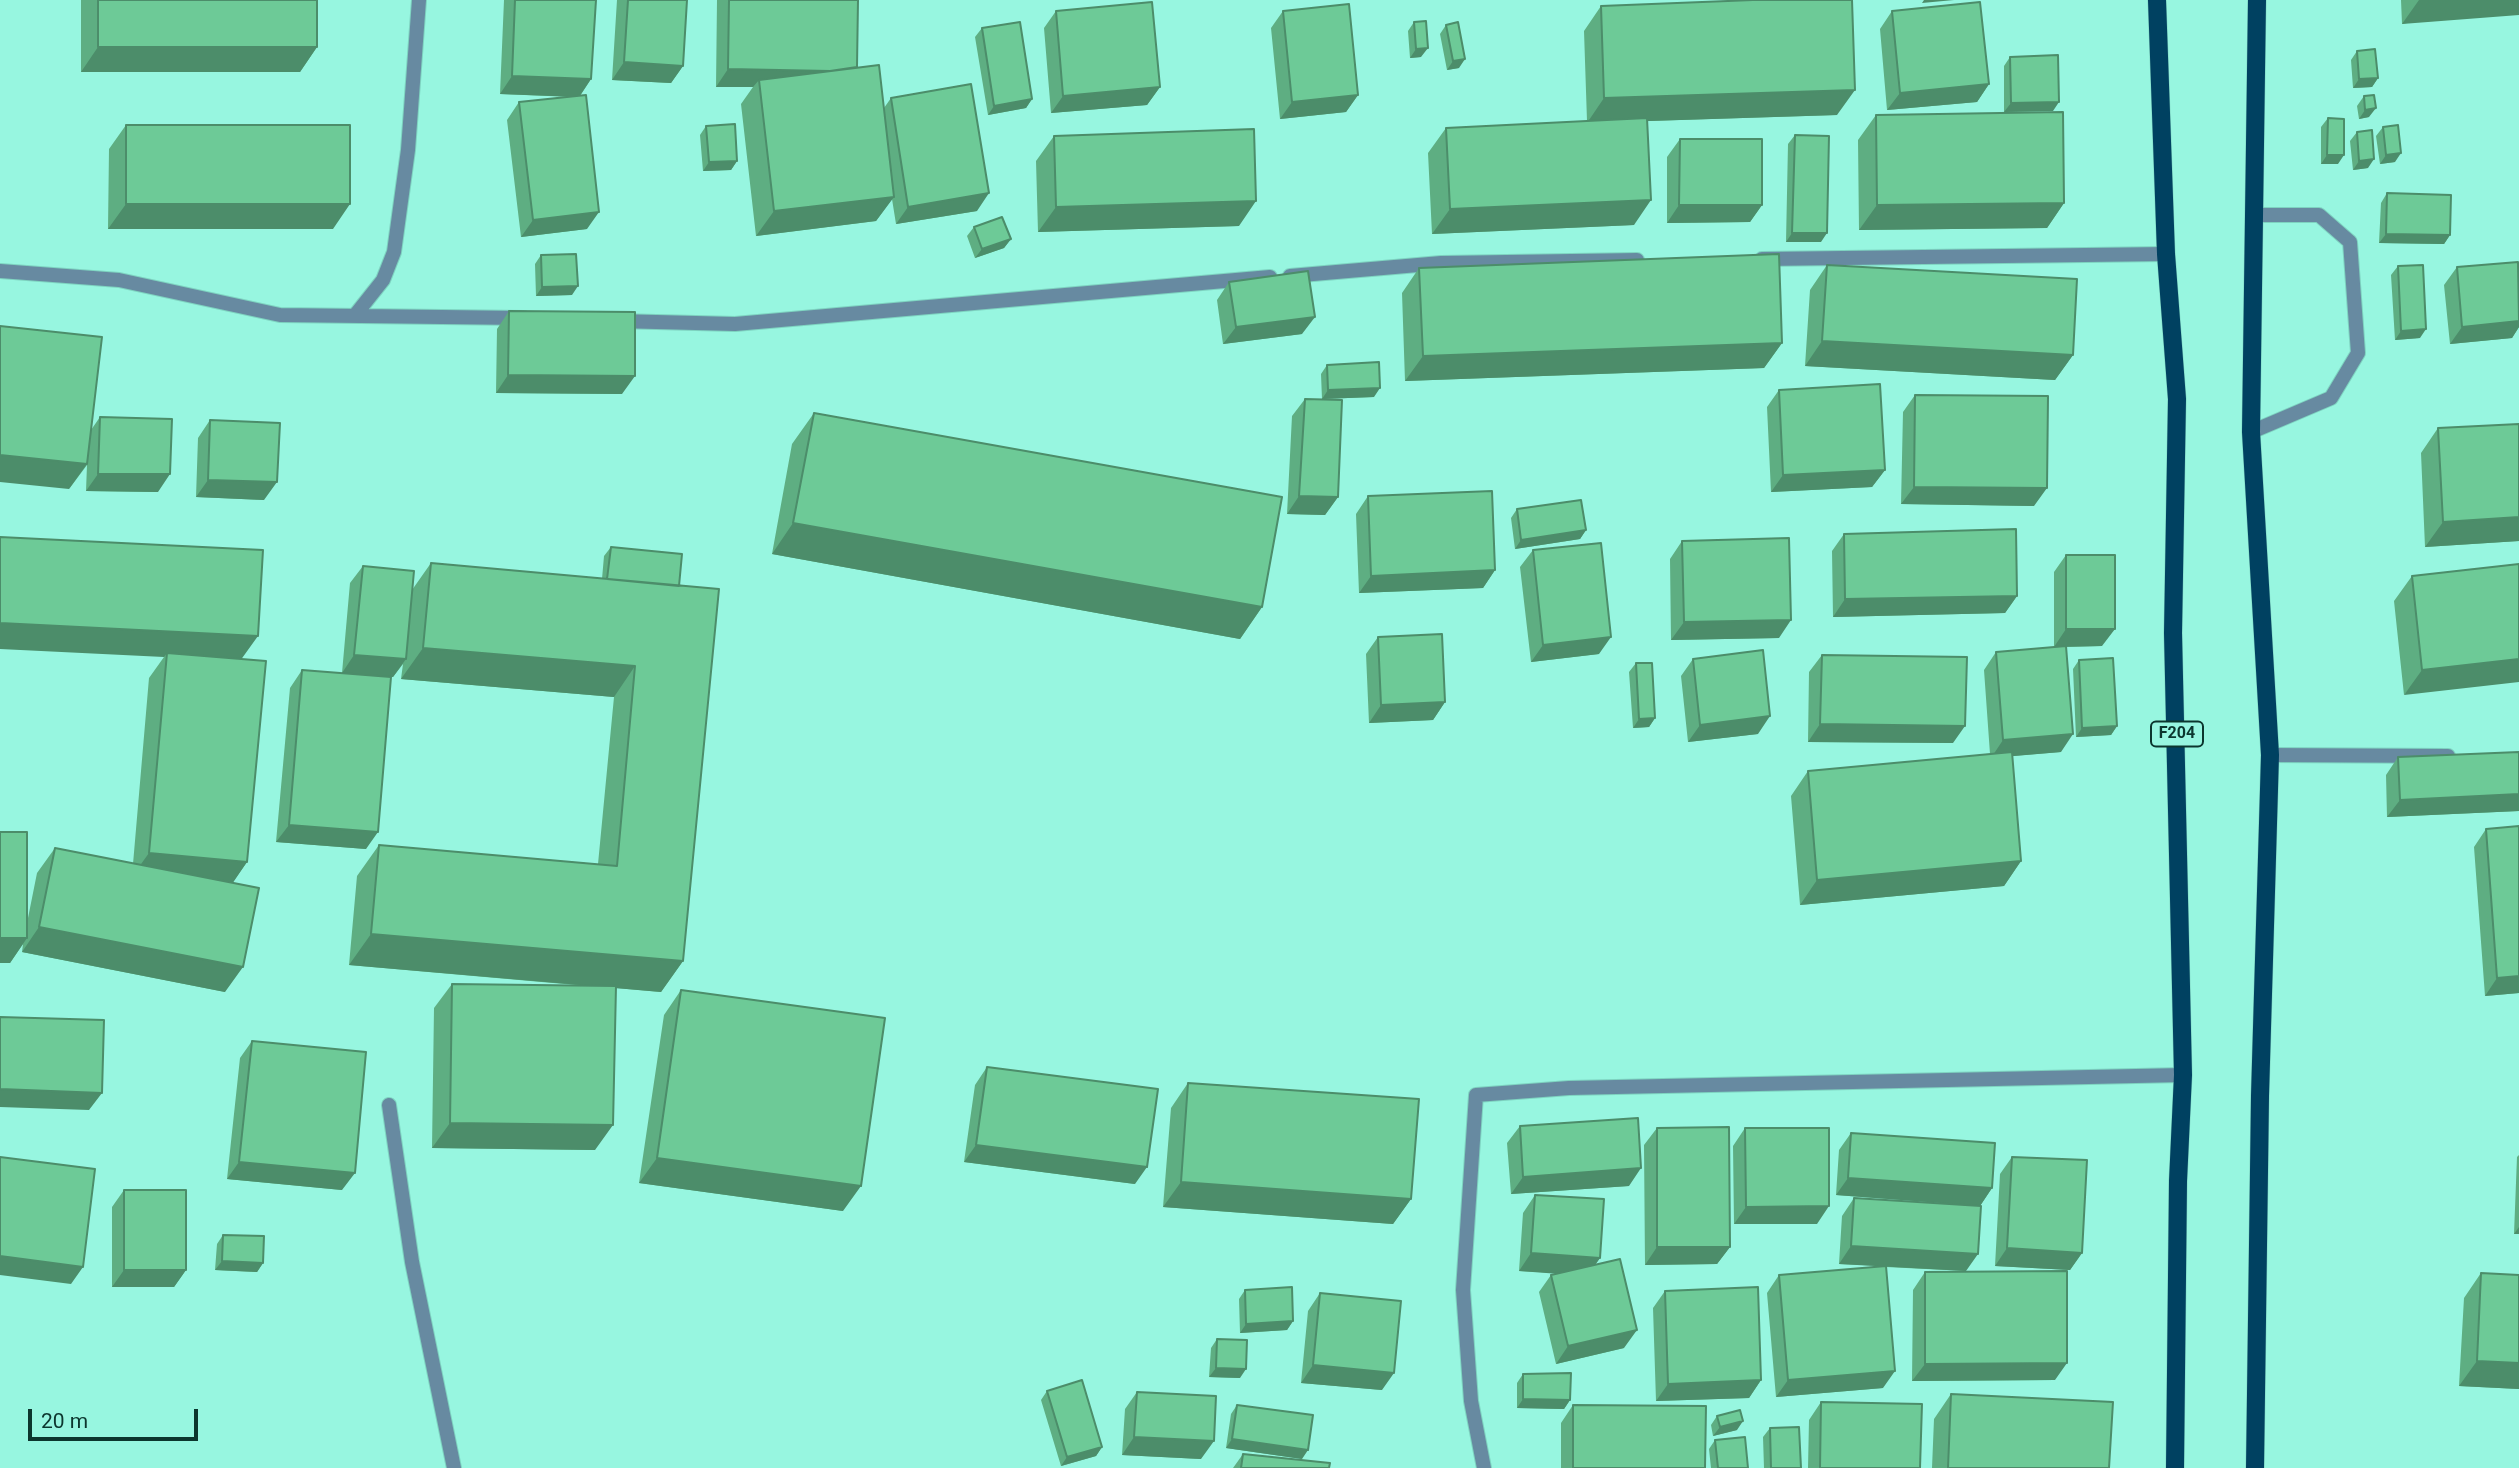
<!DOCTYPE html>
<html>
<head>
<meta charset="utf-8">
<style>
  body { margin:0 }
  #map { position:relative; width:2519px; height:1468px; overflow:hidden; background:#97f6e0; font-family:Roboto,sans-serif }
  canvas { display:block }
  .scale { position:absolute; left:28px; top:1409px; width:170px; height:32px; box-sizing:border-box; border:4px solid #0c362e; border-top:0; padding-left:9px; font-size:21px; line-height:24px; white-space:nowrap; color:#0c362e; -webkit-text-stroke:5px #97f6e0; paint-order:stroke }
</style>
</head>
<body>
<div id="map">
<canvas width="2519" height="1468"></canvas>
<div class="scale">20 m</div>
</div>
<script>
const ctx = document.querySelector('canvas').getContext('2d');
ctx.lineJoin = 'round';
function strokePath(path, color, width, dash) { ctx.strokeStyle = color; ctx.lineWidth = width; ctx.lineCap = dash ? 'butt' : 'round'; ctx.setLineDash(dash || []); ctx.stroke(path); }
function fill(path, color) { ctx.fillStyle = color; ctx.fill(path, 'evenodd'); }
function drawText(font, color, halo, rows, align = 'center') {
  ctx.font = font + ' Roboto,sans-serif'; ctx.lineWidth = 6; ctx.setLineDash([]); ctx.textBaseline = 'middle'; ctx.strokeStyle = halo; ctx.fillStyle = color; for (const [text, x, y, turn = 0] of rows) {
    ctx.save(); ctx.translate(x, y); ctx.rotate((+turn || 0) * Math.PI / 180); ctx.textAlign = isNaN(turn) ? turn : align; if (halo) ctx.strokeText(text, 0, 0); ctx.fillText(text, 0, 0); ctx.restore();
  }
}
const service = new Path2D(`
  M2251,432L2331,398L2358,353L2350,242L2319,215H2254`);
const minor = new Path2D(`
  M1762,259L2166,254
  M0,271L119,280L280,315L523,318
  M1290,276L1441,263L1637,260
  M356,314L383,280L394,252L408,150L419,0
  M617,321L735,324L1270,277
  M2270,755L2448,756
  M389,1105L412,1262L454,1468
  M1484,1468L1471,1401L1463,1290L1476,1095L1569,1088L2183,1075`);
const primary = new Path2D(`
  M2157,0L2166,254L2177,399L2173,633L2183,1075L2178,1181L2175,1468
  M2255,1468L2260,1096L2270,755L2251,432L2257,0`);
strokePath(service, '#7ed3c0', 16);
strokePath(minor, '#7ed3c0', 16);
strokePath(primary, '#7ed3c0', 19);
strokePath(service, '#678aa1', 14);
strokePath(minor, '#678aa1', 14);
strokePath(primary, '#004161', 18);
fill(new Path2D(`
  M81,0H317V47L300,72H81Z
  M504,0H596L591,79L580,96L587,229L521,237L507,120L519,102L573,97L500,94Z
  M617,0H687L683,66L671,83L612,80Z
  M717,0H858L857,67L884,108L891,98L977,211L896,224L892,199L876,221L756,236L741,104L753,87H716Z
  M2401,0H2519L2402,24Z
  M1601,6L1837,115L1647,121L1634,225L1432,234L1428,153L1446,128L1587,121L1584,31Z
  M1056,11L1160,87L1147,105L1051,113L1044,28Z
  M1283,11L1358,95L1346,112L1280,119L1271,28Z
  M1892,11L1989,84L1977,102L1887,110L1880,29Z
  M1414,22L1421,57L1410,58L1408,31Z
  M1446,25L1459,68L1447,70L1440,34Z
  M982,28L1032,99L1026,108L988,115L975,37Z
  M2357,51L2378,78L2372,87L2353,88L2351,60Z
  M2010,57L2053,111L2004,112V66Z
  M2364,96L2369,117L2359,119L2357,106Z
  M1876,115L2064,203L2047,228L1859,230L1858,140Z
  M2328,118L2338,164H2321V127Z
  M126,125L333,229H108L109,149Z
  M706,126L737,161L731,170L703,171L700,135Z
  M2383,127L2395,162L2380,164L2376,136Z
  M2357,132L2368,168L2353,170L2350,141Z
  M1795,135L1821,242H1786L1788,144Z
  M1054,136L1239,226L1038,232L1036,161Z
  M1680,139L1762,205L1750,222L1667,223V157Z
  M2387,193L2450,235L2444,244L2379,243L2381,203Z
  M974,227L1011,239L1004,248L975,258L967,236Z
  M541,255L572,295L536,296L535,264Z
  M1827,265L2073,355L2055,380L1805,366L1810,290Z
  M2398,266L2420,338L2395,340L2391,275Z
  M2457,267L2519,269V327L2512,338L2450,344L2444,285Z
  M1419,268L1782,343L1764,368L1405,381L1402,293Z
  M1229,282L1302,334L1223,344L1217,300Z
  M509,311L622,394L496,393L497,329Z
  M1327,365L1374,397L1322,399L1321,374Z
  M1779,390L1885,470L1872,487L1771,492L1767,407Z
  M1915,395L2034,506L1901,504L1903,412Z
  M1305,399L1338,497L1325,515L1287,514L1292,416Z
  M814,413L1262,607L1240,639L772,554L792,444Z
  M100,417L158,492L86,491L87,465L69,489L91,430Z
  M210,420L264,500L196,497L198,438Z
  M2519,424V541L2425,547L2421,453L2438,428Z
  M1368,496L1495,570L1483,588L1359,593L1356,514Z
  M1517,509L1586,530L1580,539L1515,549L1511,518Z
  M1844,534L2017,596L2005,613L1833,617L1832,551Z
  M0,537L242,659L247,862L232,883L225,992L22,952L23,944L10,963H0V832L27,923L37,873L55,848L133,864L149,678L164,657Z
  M1682,541L1779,638L1671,640L1670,559Z
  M611,547L679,586L683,961L661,992L616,988L595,1150L432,1148L434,1008L452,984L587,986L349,965L357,876L379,845L598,864L614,697L401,679L403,664L393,677H391L366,849L276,842L290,688L302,670L342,673L350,583L363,566L412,590L431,563L602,579L604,556Z
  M1533,550L1599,654L1531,662L1520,567Z
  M2066,555L2102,646L2066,647L2061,752L2012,756L2021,861L2004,886L1800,905L1791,796L1808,771L1990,754L1984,670L1996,652L2054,647V572Z
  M2519,564L2404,695L2394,601L2412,576Z
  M1378,637L1445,702L1433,720L1369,723L1366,654Z
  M1822,655L1953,743L1808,742L1809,672Z
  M1693,659L1758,734L1688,742L1681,676Z
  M2079,660L2117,726L2111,735L2076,737L2073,669Z
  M1636,663L1655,718L1649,727L1633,728L1629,672Z
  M2519,752V811L2387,817L2386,775L2398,757Z
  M2486,829L2519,993L2485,996L2474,847Z
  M681,990L843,1211L639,1183L664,1015Z
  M252,1041L342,1190L227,1179L240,1058Z
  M987,1067L1135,1184L964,1162L975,1085Z
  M1188,1083L1411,1199L1393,1224L1163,1207L1171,1108Z
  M1520,1126L1629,1186L1511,1194L1507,1143Z
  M1657,1128L1730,1247L1717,1264L1645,1265L1644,1145Z
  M1745,1128L1817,1224H1734L1733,1146Z
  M1851,1133L1992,1188L1980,1206L1836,1195L1839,1150Z
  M2519,1155V1234H2514L2517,1157Z
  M2012,1157L2082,1253L2070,1270L1995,1266L2000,1174Z
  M124,1190L186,1270L174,1287H112V1207Z
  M1535,1195L1600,1258L1595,1265L1624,1348L1556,1364L1539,1292L1551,1275L1557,1273L1519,1271L1523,1213Z
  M1854,1198L1966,1271L1886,1267L1883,1388L1776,1397L1767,1293L1779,1275L1884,1266L1839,1264L1842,1216Z
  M223,1235L263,1263L257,1272L215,1270L217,1244Z
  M1925,1272L2055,1380L1912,1381L1913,1290Z
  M2481,1273L2519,1275V1389L2459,1386L2464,1298Z
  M1245,1290L1293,1321L1287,1330L1240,1333L1239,1299Z
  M1665,1291L1761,1380L1749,1398L1656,1401L1653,1308Z
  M1320,1293L1382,1390L1301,1383L1308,1311Z
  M1217,1339L1240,1378L1209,1377L1211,1348Z
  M1523,1374L1570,1400L1564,1409L1517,1408V1383Z
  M1047,1391L1102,1447L1096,1456L1061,1466L1041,1400Z
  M1137,1392L1201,1459L1122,1455L1125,1409Z
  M1951,1394L2109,1468H1932L1934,1419Z
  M1821,1402L1920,1468H1808L1809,1420Z
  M1237,1405L1302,1459L1226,1448L1231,1414Z
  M1573,1405L1705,1468H1561V1423Z
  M1717,1416L1737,1430L1713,1436L1711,1425Z
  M1770,1428L1801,1468H1764L1763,1437Z
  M1715,1440L1748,1468H1711L1709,1449Z
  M1243,1454L1329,1468H1233Z`), '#5eae82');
fill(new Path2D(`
  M1924,0H1954L1922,3Z
  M2419,0H2519V15L2402,24Z
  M98,47H317L300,72H81Z
  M1428,48L1421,57L1410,58L1416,49Z
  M1465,59L1459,68L1447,70L1453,61Z
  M624,62L683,66L671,83L612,80Z
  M728,69L857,71L759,80L753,87H716Z
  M512,76L591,79L579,97L500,94Z
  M2378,78L2372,87L2353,88L2359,79Z
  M1989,84L1977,102L1887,110L1900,93Z
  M1160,87L1147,105L1051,113L1063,96Z
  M1855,90L1837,115L1587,123L1604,98Z
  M1358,95L1346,112L1280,119L1292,102Z
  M1032,99L1026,108L988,115L994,106Z
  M2059,102L2053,111L2004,112L2011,103Z
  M2376,108L2369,117L2359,119L2365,110Z
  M2401,153L2395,162L2380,164L2386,155Z
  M2327,155H2344L2338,164H2321Z
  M2374,159L2368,168L2353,170L2359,161Z
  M737,161L731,170L703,171L709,162Z
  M989,193L977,211L896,224L908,207Z
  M894,197L876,221L756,236L774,211Z
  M1651,200L1634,225L1432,234L1450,209Z
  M1256,201L1239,226L1038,232L1056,207Z
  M2064,203L2047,228L1859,230L1877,205Z
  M126,204H350L333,229H108Z
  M1679,205H1762L1750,222L1667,223Z
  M599,212L587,229L521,237L533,220Z
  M1792,233H1827L1821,242H1786Z
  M2386,234L2450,235L2444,244L2379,243Z
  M1011,239L1004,248L975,258L982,249Z
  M578,286L572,295L536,296L542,287Z
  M1315,317L1302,334L1223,344L1236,327Z
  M2519,321V327L2512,338L2450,344L2462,327Z
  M2426,329L2420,338L2395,340L2401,331Z
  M1822,341L2073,355L2055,380L1805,366Z
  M1782,343L1764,368L1405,381L1423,356Z
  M508,375L635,376L622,394L496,393Z
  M1380,388L1374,397L1322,399L1328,390Z
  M0,455L87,464L69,489L0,482Z
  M1885,470L1872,487L1771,492L1783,475Z
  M98,474H170L158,492L86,491Z
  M208,480L277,482L264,500L196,497Z
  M1914,487L2047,488L2034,506L1901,504Z
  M1299,496L1338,497L1325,515L1287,514Z
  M2519,517V541L2425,547L2443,522Z
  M793,523L1262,607L1240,639L772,554Z
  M1586,530L1580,539L1515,549L1521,540Z
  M1495,570L1483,588L1359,593L1371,576Z
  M2017,596L2005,613L1833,617L1845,599Z
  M1791,620L1779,638L1671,640L1684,622Z
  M0,623L258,636L240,661L167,653L164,657L0,649Z
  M2066,629H2115L2102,646L2054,647Z
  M1611,637L1599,654L1531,662L1543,645Z
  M423,648L635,666L614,697L401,679Z
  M354,655L406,659L393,677L342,673Z
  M2519,659V682L2404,695L2422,670Z
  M1445,702L1433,720L1369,723L1381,705Z
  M1770,716L1758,734L1688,742L1700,725Z
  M1655,718L1649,727L1633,728L1639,719Z
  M1820,724L1965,726L1953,743L1808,742Z
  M2117,726L2111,735L2076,737L2082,728Z
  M2073,734L2061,752L1991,758L2003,740Z
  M2519,794V811L2387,817L2400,800Z
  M289,825L378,832L366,849L276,842Z
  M149,853L247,862L230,887L131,878Z
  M2021,861L2004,886L1800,905L1817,880Z
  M39,927L243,967L225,992L22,952Z
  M371,934L683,961L661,992L349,965Z
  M0,938H27L10,963H0Z
  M2519,976V993L2485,996L2497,978Z
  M0,1089L102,1093L89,1110L0,1107Z
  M450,1123L613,1125L595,1150L432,1148Z
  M976,1145L1147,1167L1135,1184L964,1162Z
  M657,1158L861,1186L843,1211L639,1183Z
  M239,1162L355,1173L342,1190L227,1179Z
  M1641,1168L1629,1186L1511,1194L1523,1177Z
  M1848,1178L1992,1188L1980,1206L1836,1195Z
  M1181,1182L1411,1199L1393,1224L1163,1207Z
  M1829,1206L1817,1224H1734L1746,1207Z
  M2519,1227V1234H2514Z
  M1851,1246L1978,1254L1966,1271L1839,1264Z
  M1657,1247H1730L1717,1264L1645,1265Z
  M2007,1248L2082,1253L2070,1270L1995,1266Z
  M1531,1253L1600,1258L1587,1276L1519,1271Z
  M0,1256L83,1267L71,1284L0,1275Z
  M222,1261L263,1263L257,1272L215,1270Z
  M124,1270H186L174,1287H112Z
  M1293,1321L1287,1330L1240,1333L1246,1324Z
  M1637,1330L1624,1348L1556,1364L1568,1346Z
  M2477,1361L2519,1363V1389L2459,1386Z
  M2067,1363L2055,1380L1912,1381L1925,1364Z
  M1313,1365L1394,1373L1382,1390L1301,1383Z
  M1216,1368L1246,1369L1240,1378L1209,1377Z
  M1895,1371L1883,1388L1776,1397L1788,1380Z
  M1761,1380L1749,1398L1656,1401L1668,1384Z
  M1523,1399L1570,1400L1564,1409L1517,1408Z
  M1743,1421L1737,1430L1713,1436L1720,1427Z
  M1134,1437L1214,1441L1201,1459L1122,1455Z
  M1232,1439L1308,1450L1302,1459L1226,1448Z
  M1102,1447L1096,1456L1061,1466L1067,1457Z`), '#4c8d6a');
const building = new Path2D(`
  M98,0H317V47H98Z
  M515,0H596L591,79L512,76Z
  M628,0H687L683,66L624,62Z
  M729,0H858L857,67L830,71L728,69Z
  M1753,0H1852L1855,90L1604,98L1601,6Z
  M1152,2L1160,87L1063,96L1056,11Z
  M1980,2L1989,84L1900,93L1892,11Z
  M1349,4L1358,95L1292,102L1283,11Z
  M1426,21L1428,48L1416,49L1414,22Z
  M1020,22L1032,99L994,106L982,28Z
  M1458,22L1465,59L1453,61L1446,25Z
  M2375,49L2378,78L2359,79L2357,51Z
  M2058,55L2059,102L2011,103L2010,57Z
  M879,65L894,197L774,211L759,80Z
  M971,84L989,193L908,207L891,98Z
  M586,95L599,212L533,220L519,102Z
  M2374,95L2376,108L2365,110L2364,96Z
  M2063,112L2064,203L1877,205L1876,115Z
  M1647,118L1651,200L1450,209L1446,128Z
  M2328,118L2344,119V155H2327Z
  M735,124L737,161L709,162L706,126Z
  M126,125H350V204H126Z
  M2398,125L2401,153L2386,155L2383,127Z
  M1254,129L1256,201L1056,207L1054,136Z
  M2372,130L2374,159L2359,161L2357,132Z
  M1795,135L1829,136L1827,233H1792Z
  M1680,139H1762V205H1679Z
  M2387,193L2451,195L2450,235L2386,234Z
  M1002,217L1011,239L982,249L974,227Z
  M576,254L578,286L542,287L541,255Z
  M1779,254L1782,343L1423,356L1419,268Z
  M2518,262L2519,321L2462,327L2457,267Z
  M1827,265L2077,279L2073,355L1822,341Z
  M2423,265L2426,329L2401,331L2398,266Z
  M1308,271L1315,317L1236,327L1229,282Z
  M509,311L635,312V376L508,375Z
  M0,326L102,337L87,464L0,455Z
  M1379,362L1380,388L1328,390L1327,365Z
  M1880,384L1885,470L1783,475L1779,390Z
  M1915,395L2048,396L2047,488L1914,487Z
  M1305,399L1342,400L1338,497L1299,496Z
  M814,413L1282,497L1262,607L793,523Z
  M100,417L172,419L170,474H98Z
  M210,420L280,423L277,482L208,480Z
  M2519,424V517L2443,522L2438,428Z
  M1492,491L1495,570L1371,576L1368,496Z
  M1581,500L1586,530L1521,540L1517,509Z
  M2016,529L2017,596L1845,599L1844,534Z
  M0,537L263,550L258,636L0,623Z
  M1789,538L1791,620L1684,622L1682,541Z
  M1601,543L1611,637L1543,645L1533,550Z
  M611,547L682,554L679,586L607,579Z
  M2066,555H2115V629H2066Z
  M431,563L719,589L683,961L371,934L379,845L617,866L635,666L423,648Z
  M2519,564V659L2422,670L2412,576Z
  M363,566L414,571L406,659L354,655Z
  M1442,634L1445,702L1381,705L1378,637Z
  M2066,646L2073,734L2003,740L1996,652Z
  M1763,650L1770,716L1700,725L1693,659Z
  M167,653L266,661L247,862L149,853Z
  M1822,655L1967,657L1965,726L1820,724Z
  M2113,658L2117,726L2082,728L2079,660Z
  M1636,663H1652L1655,718L1639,719Z
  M302,670L391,677L378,832L289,825Z
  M2012,752L2021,861L1817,880L1808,771Z
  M2519,752V794L2400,800L2398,757Z
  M2519,826V976L2497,978L2486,829Z
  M0,832H27V938H0Z
  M55,848L259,888L243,967L39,927Z
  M452,984L616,986L613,1125L450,1123Z
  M681,990L885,1018L861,1186L657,1158Z
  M0,1017L104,1020L102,1093L0,1089Z
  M252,1041L366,1052L355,1173L239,1162Z
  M987,1067L1158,1089L1147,1167L976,1145Z
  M1188,1083L1419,1099L1411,1199L1181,1182Z
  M1638,1118L1641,1168L1523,1177L1520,1126Z
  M1729,1127L1730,1247H1657V1128Z
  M1745,1128H1829V1206L1746,1207Z
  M1851,1133L1995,1143L1992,1188L1848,1178Z
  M0,1157L95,1169L83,1267L0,1256Z
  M2012,1157L2087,1160L2082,1253L2007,1248Z
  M124,1190H186V1270H124Z
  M1535,1195L1604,1199L1600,1258L1531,1253Z
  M1854,1198L1981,1206L1978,1254L1851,1246Z
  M223,1235L264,1236L263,1263L222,1261Z
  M1620,1259L1637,1330L1568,1346L1551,1275Z
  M1886,1266L1895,1371L1788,1380L1779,1275Z
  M2067,1271V1363L1925,1364V1272Z
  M2481,1273L2519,1275V1363L2477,1361Z
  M1292,1287L1293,1321L1246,1324L1245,1290Z
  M1758,1287L1761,1380L1668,1384L1665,1291Z
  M1320,1293L1401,1301L1394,1373L1313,1365Z
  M1217,1339L1247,1340L1246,1369L1216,1368Z
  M1571,1373L1570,1400L1523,1399V1374Z
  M1082,1380L1102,1447L1067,1457L1047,1391Z
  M1137,1392L1216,1396L1214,1441L1134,1437Z
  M1951,1394L2113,1402L2109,1468H1948Z
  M1821,1402L1922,1404L1920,1468H1820Z
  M1237,1405L1313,1415L1308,1450L1232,1439Z
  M1573,1405L1706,1406L1705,1468H1573Z
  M1740,1410L1743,1421L1720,1427L1717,1416Z
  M1799,1427L1801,1468H1771L1770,1428Z
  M1745,1437L1748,1468H1718L1715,1440Z
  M1243,1454L1330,1463L1329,1468H1241Z`);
fill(building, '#6dca97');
strokePath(building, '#4c8d6a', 2);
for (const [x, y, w] of [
  [2177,734,52]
]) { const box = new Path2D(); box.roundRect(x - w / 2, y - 12.5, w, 25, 5); ctx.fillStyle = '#97f6e0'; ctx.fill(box); strokePath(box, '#0c362e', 2); }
drawText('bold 16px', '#0c362e', null, [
  ["F204",2177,734]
]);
</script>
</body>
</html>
